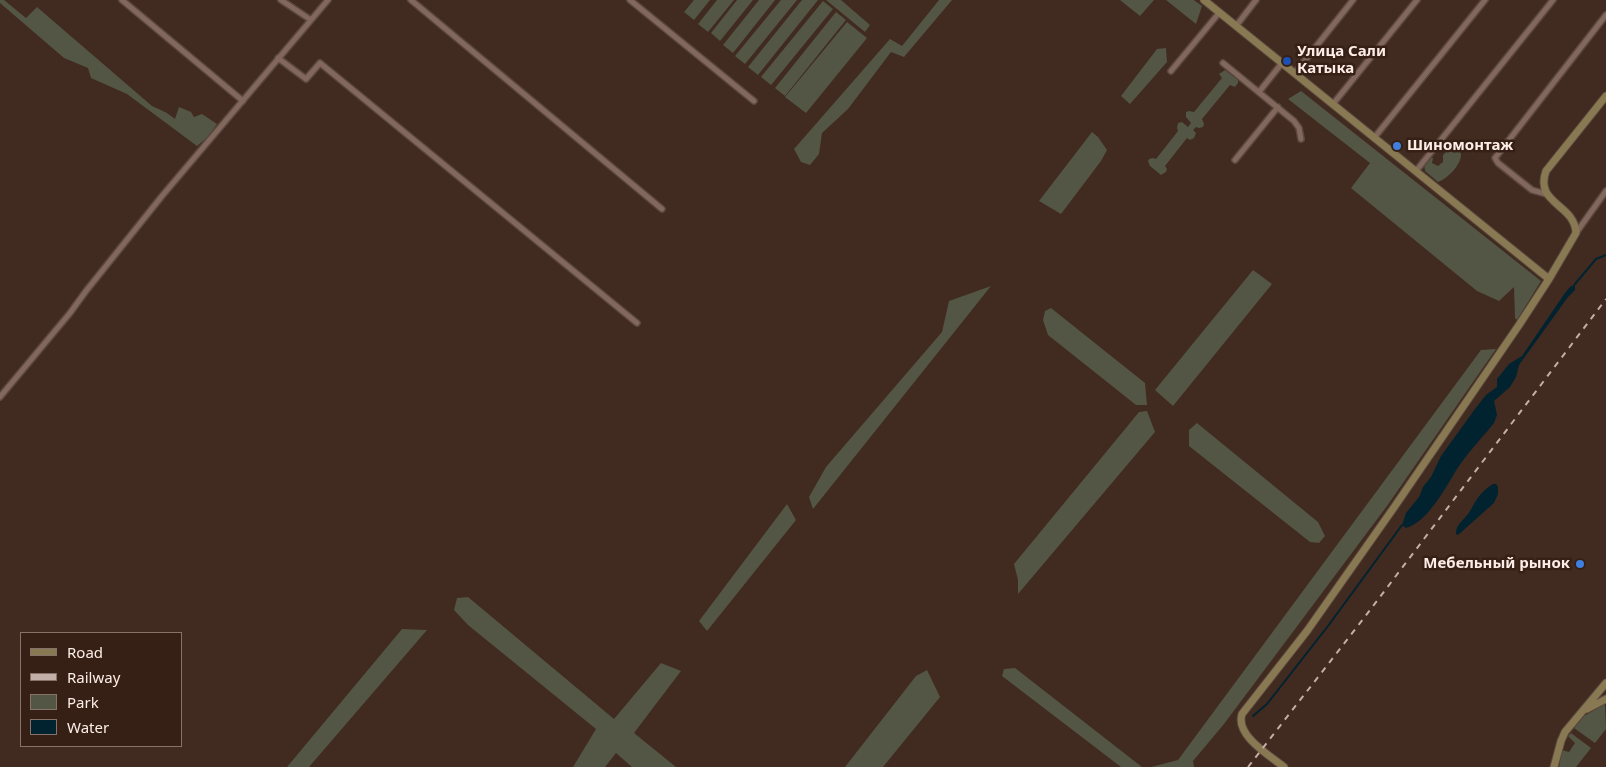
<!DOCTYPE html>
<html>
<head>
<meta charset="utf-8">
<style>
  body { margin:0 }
  #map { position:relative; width:1606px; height:767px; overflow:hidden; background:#412a20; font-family:"Noto Sans",sans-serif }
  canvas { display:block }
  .legend { position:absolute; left:20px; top:632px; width:162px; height:115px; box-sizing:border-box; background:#362016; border:1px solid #867269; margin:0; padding:6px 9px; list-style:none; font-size:15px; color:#fdede6 }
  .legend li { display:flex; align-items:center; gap:10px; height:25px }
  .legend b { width:25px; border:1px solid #867269 }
</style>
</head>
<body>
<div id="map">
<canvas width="1606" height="767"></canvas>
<ul class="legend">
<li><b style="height:6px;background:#897953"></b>Road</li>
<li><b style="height:6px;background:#c2afa8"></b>Railway</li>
<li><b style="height:14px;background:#535644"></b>Park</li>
<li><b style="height:14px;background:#012330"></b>Water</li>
</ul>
</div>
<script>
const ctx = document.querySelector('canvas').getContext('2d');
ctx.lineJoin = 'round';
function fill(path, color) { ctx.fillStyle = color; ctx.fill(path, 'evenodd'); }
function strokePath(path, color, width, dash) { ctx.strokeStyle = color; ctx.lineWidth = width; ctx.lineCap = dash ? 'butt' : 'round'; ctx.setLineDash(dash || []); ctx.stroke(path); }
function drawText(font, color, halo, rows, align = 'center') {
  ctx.font = font + ' "Noto Sans",sans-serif'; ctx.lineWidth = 5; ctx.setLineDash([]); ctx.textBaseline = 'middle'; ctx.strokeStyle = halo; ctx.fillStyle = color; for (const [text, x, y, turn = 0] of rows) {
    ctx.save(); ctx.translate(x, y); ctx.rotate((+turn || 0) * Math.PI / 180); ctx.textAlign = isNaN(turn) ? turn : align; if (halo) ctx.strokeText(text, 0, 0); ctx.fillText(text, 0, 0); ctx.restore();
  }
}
fill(new Path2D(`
  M0,0H4L26,18L37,7L152,106L167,113L175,119L179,107L191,112L194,117L202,114L217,124L208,137L197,146L127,94L91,78L88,68L64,58L0,3Z
  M694,0H710L694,20L684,12Z
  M717,0H734L708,32L698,24Z
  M737,0H753L720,41L711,33Z
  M759,0H775L733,53L723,45Z
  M781,0H797L745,64L735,56Z
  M802,0H818L758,75L748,67Z
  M826,0H841L870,25L865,32Z
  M939,0H952L904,57L891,52L848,109L822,133L819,154L810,165L801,162L794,149L890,39L902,46Z
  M1120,0H1154L1140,16Z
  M1166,0H1194L1202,6L1196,24Z
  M823,1L833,9L771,85L761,77Z
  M836,12L846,20L785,96L775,88Z
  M847,22L867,38L806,113L785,97Z
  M1166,48L1167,62L1130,104L1121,96L1157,49Z
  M1225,70L1238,80V83L1235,87L1230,85L1202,119L1204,124L1203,127L1199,128L1196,127L1193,130L1196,133L1194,138L1190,140L1187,138L1165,166L1167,169L1166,172L1161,175L1150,166L1148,161L1149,159L1153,158L1156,159L1178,131L1177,128L1178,123L1182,122L1188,127L1191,123L1186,117V112L1189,111L1194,112L1222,78L1219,74Z
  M1301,91L1541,281L1517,320L1515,318L1514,287L1499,301L1477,291L1351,188L1370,163L1288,99Z
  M1092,132L1098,137L1107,150L1101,161L1061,214L1039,201Z
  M1453,146L1459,147C1459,150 1461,152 1461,155C1461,165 1447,179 1438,182L1425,171L1424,164L1431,157L1433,158L1432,163L1438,166L1443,162V155Z
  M1253,270L1272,284L1173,406L1155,390Z
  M991,286L813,509L809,497L826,467L942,332L949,301Z
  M1051,308L1145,383L1147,405H1136L1048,335L1043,320L1045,311Z
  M1496,349L1387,506L1224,724L1193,761L1194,767H1151L1178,760L1481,350Z
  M1147,411L1155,432L1018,594V580L1014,564L1139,412Z
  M1197,423L1318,522L1325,536L1319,543L1310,542L1189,446V430Z
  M787,504L796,520L707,631L699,621Z
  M468,597L614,719L661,663L681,671L634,733L676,767H632L616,753L605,767H573L596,729L468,625L454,610L457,598Z
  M402,629L427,630L309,767H287Z
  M1015,668L1142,767H1121L1002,676L1004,669Z
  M927,670L940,697L883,767H845L916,676Z
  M1605,704L1606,729L1595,743L1574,728L1584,716Z
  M1571,733L1591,748L1576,767H1559L1562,750L1569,752L1575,743L1568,736Z`), '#535644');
fill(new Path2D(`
  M1575,284V290L1568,297L1519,365L1516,377L1510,387L1494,401L1497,415L1494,423C1483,437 1469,451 1459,466C1447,484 1429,522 1406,528L1402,525L1406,513L1419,497L1423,487L1431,477L1441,456L1475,409L1486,395L1497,387V379L1509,364L1522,356L1565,293L1570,287Z
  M1493,484H1496L1498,487V494L1494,503L1458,535L1456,534C1455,525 1465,519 1470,511C1477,499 1480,492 1493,484Z`), '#012330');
strokePath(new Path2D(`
  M1575,284L1596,259L1606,255
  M1253,716L1267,704L1328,626L1402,525`), '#012330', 2);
const street = new Path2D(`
  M122,0L243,101
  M281,0L311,20
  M411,0L662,209
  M630,0L754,101
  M1236,26L1256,0
  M278,58L306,79L320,63L637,323
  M1223,63L1294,121L1299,128L1301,139
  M1171,71L1219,13
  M1295,73L1353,0
  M1259,92L1282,63
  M1333,104L1417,0
  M1374,138L1485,0
  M1235,160L1278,107
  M1416,171L1553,0
  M1546,194L1532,190L1498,163L1495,158L1606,15
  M1576,233L1606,191
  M0,397L70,313L86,291L162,196L328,0`);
const secondary = new Path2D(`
  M1204,0L1549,279
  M1587,709L1606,699
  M1284,767C1269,755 1235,735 1242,714L1307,631L1395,506L1519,325L1549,279L1576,233C1575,204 1534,204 1546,171L1606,96
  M1554,767L1561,741L1565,732L1606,683`);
strokePath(street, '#5a473e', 8);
strokePath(secondary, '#5a473e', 9);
strokePath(street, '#82675c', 5);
strokePath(secondary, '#897953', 7);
strokePath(new Path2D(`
  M1248,767L1364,618L1606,299`), '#c2afa8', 2, [6, 6]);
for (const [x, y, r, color] of [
  [1287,61,5,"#1a4fb4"],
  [1397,146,5,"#3f7fe0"],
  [1580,564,5,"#3f7fe0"]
]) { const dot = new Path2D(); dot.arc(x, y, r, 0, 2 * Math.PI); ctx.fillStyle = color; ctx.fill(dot); strokePath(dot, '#362016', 2); }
drawText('bold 15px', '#fdede6', '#362016', [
  ["Улица Сали",1297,52],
  ["Катыка",1297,69],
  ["Шиномонтаж",1407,146],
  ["Мебельный рынок",1570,564,"right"]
], 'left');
</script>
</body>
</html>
